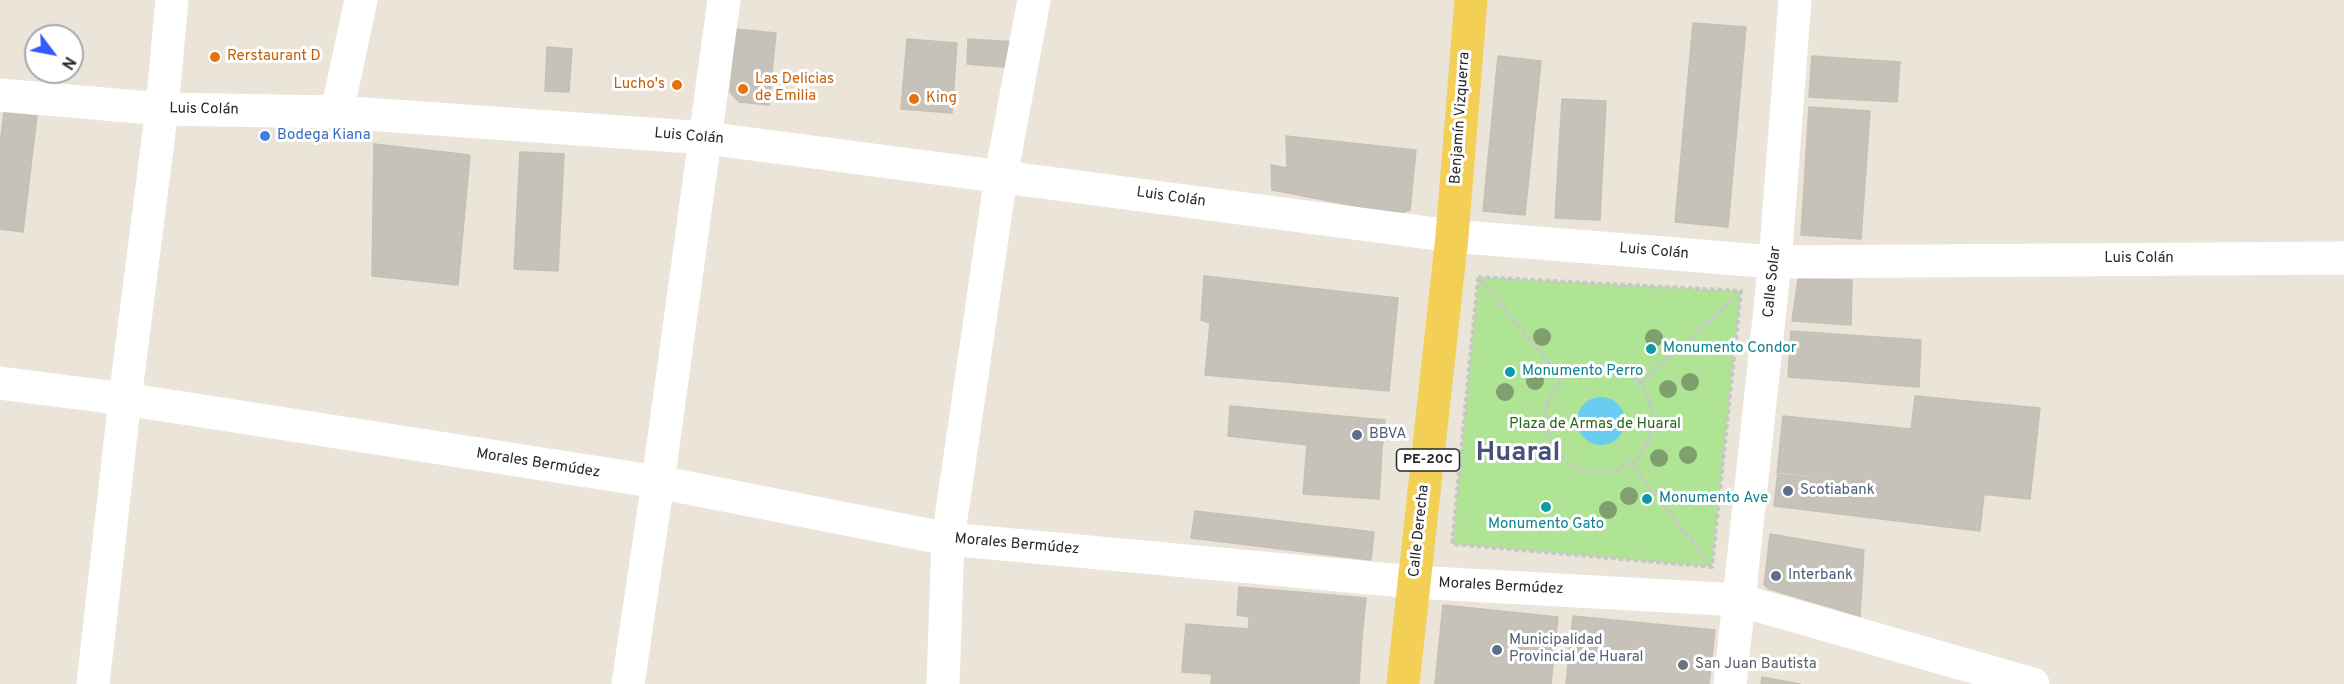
<!DOCTYPE html>
<html>
<head>
<meta charset="utf-8">
<style>
  body { margin:0 }
  #map { position:relative; width:2344px; height:684px; overflow:hidden; background:#ebe4d9; font-family:Overpass,sans-serif }
  canvas { display:block }
  .north { position:absolute; left:24px; top:24px; width:60px; height:60px; box-sizing:border-box; background:#fff; border:2px solid #a9a9a9; border-radius:50%; rotate:122deg; font-size:16px; font-weight:700; line-height:24px; text-align:center; color:#282828 }
  .north::after { content:''; display:block; margin:auto; width:21px; height:27px; background:#3459fe; clip-path:polygon(50% 0,100% 100%,50% 72%,0 100%) }
</style>
</head>
<body>
<div id="map">
<canvas width="2344" height="684"></canvas>
<div class="north">N</div>
</div>
<script>
const ctx = document.querySelector('canvas').getContext('2d');
ctx.lineJoin = 'round';
function fill(path, color) { ctx.fillStyle = color; ctx.fill(path, 'evenodd'); }
function strokePath(path, color, width, dash) { ctx.strokeStyle = color; ctx.lineWidth = width; ctx.lineCap = dash ? 'butt' : 'round'; ctx.setLineDash(dash || []); ctx.stroke(path); }
function drawText(font, color, halo, rows, align = 'center') {
  ctx.font = font + ' Overpass,sans-serif'; ctx.lineWidth = 6; ctx.setLineDash([]); ctx.textBaseline = 'middle'; ctx.strokeStyle = halo; ctx.fillStyle = color; for (const [text, x, y, turn = 0] of rows) {
    ctx.save(); ctx.translate(x, y); ctx.rotate((+turn || 0) * Math.PI / 180); ctx.textAlign = isNaN(turn) ? turn : align; if (halo) ctx.strokeText(text, 0, 0); ctx.fillText(text, 0, 0); ctx.restore();
  }
}
fill(new Path2D(`
  M1478,277L1741,291L1712,567L1452,544Z`), '#afe494');
fill(new Path2D(`
  M1577 421a24 24 0 1 1 48 0a24 24 0 1 1-48 0Z`), '#69ccf1');
const building = new Path2D(`
  M1693,23L1746,27L1728,227L1675,222Z
  M736,29L776,33L769,105L739,102L730,92Z
  M907,39L957,43L952,113L901,109Z
  M968,39L1017,42L1015,68L967,64Z
  M547,47L572,49L569,92L545,91Z
  M1498,56L1541,61L1525,215L1483,211Z
  M1812,56L1900,62L1897,102L1809,97Z
  M1562,99L1606,101L1600,220L1555,218Z
  M1809,107L1870,111L1861,239L1801,235Z
  M4,113L37,116L23,232L0,229V144Z
  M1286,136L1416,150L1410,210L1397,214L1272,190L1271,165L1287,168Z
  M374,144L470,155L458,285L372,276Z
  M520,152L564,154L558,271L514,269Z
  M1204,276L1398,298L1394,339L1210,323L1201,320Z
  M1798,279L1852,280L1851,325L1792,321Z
  M1210,323L1394,339L1389,391L1205,375Z
  M1791,331L1921,340L1919,387L1788,377Z
  M1915,396L2040,408L2030,499L1777,474L1783,416L1911,429Z
  M1230,406L1385,420L1382,449L1307,445L1228,436Z
  M1307,445L1382,449L1379,499L1303,494Z
  M1778,472L1984,494L1980,531L1774,506Z
  M1195,511L1374,532L1371,560L1191,538Z
  M1770,534L1864,550L1860,616L1769,589L1764,585Z
  M1239,587L1366,598L1362,638L1249,629V617L1237,615Z
  M1443,605L1558,617L1551,684H1435Z
  M1573,616L1715,630L1709,684H1566Z
  M1186,624L1362,638L1359,684L1182,672Z
  M1212,673L1349,684H1211Z
  M1762,677L1800,684H1761Z`);
fill(building, '#c6c1b9');
strokePath(building, '#c6c0b3', 1.5);
strokePath(new Path2D(`
  M1478,277L1741,291L1712,567L1452,544Z
  M1480,279L1562,379
  M1545 419a54 54 0 1 1 108 0a54 54 0 1 1-108 0Z
  M1641,383L1736,296
  M1631,462L1709,564`), '#c7c7c7', 4, [4.5, 3]);
strokePath(new Path2D(`
  M337,112L361,0
  M93,684L125,399L162,109L172,0
  M628,684L658,482L724,0
  M943,684L948,539L1001,176L1034,0
  M1730,684L1739,600`), '#fff', 33);
strokePath(new Path2D(`
  M0,95L162,109L337,112L706,138L1452,236L1775,262L2344,258
  M0,383L125,399L658,482L948,539L1414,582L1739,600L2033,684
  M1739,600L1775,262L1795,0`), '#fff', 33);
strokePath(new Path2D(`
  M1403,684L1452,236L1471,0`), '#f3cf56', 33);
ctx.fillStyle = '#809f6f';
for (const [x, y] of [
  [1542,337],
  [1654,338],
  [1535,381],
  [1690,382],
  [1668,389],
  [1505,392],
  [1688,455],
  [1659,458],
  [1629,496],
  [1608,510]
]) { ctx.beginPath(); ctx.arc(x, y, 9, 0, 2 * Math.PI); ctx.fill(); }
for (const [x, y, r, color] of [
  [215,57,6,"#e8710a"],
  [677,85,6,"#e8710a"],
  [743,89,6,"#e8710a"],
  [914,99,6,"#e8710a"],
  [265,136,6,"#3f7fe0"],
  [1651,349,6,"#0f9aa8"],
  [1510,372,6,"#0f9aa8"],
  [1357,435,6,"#5c6f8a"],
  [1788,491,6,"#5c6f8a"],
  [1647,499,6,"#0f9aa8"],
  [1546,507,6,"#0f9aa8"],
  [1776,576,6,"#5c6f8a"],
  [1497,650,6,"#5c6f8a"],
  [1683,665,6,"#6b7280"]
]) { const dot = new Path2D(); dot.arc(x, y, r, 0, 2 * Math.PI); ctx.fillStyle = color; ctx.fill(dot); strokePath(dot, '#fff', 2); }
for (const [x, y, w] of [
  [1428,460,63]
]) { const box = new Path2D(); box.roundRect(x - w / 2, y - 11, w, 22, 4.5); ctx.fillStyle = '#fff'; ctx.fill(box); strokePath(box, '#282828', 1.5); }
drawText('bold 14px', '#282828', null, [
  ["PE-20C",1428,460]
]);
drawText('15px', '#c56008', '#fff', [
  ["Rerstaurant D",227,57],
  ["Las Delicias",755,80],
  ["de Emilia",755,97],
  ["Lucho's",665,85,"right"],
  ["King",926,99]
], 'left');
drawText('15px', '#282828', '#fff', [
  ["Luis Colán",204,110,1],
  ["Benjamín Vizquerra",1461,118,-86],
  ["Luis Colán",689,137,5],
  ["Luis Colán",1171,198,8],
  ["Luis Colán",1654,252,5],
  ["Luis Colán",2139,259],
  ["Calle Solar",1773,282,-84],
  ["Morales Bermúdez",538,464,9],
  ["Calle Derecha",1420,531,-84],
  ["Morales Bermúdez",1017,545,5],
  ["Morales Bermúdez",1501,587,3]
]);
drawText('15px', '#366cbe', '#fff', [
  ["Bodega Kiana",277,136]
], 'left');
drawText('15px', '#0d838f', '#fff', [
  ["Monumento Condor",1663,349],
  ["Monumento Perro",1522,372],
  ["Monumento Ave",1659,499],
  ["Monumento Gato",1546,525,"center"]
], 'left');
drawText('15px', '#286618', '#fff', [
  ["Plaza de Armas de Huaral",1595,425]
]);
drawText('15px', '#4e5e75', '#fff', [
  ["BBVA",1369,435],
  ["Scotiabank",1800,491],
  ["Interbank",1788,576],
  ["Municipalidad",1509,641],
  ["Provincial de Huaral",1509,658]
], 'left');
drawText('15px', '#5b616d', '#fff', [
  ["San Juan Bautista",1695,665]
], 'left');
drawText('bold 27px', '#48517a', '#fff', [
  ["Huaral",1518,455]
]);
</script>
</body>
</html>
